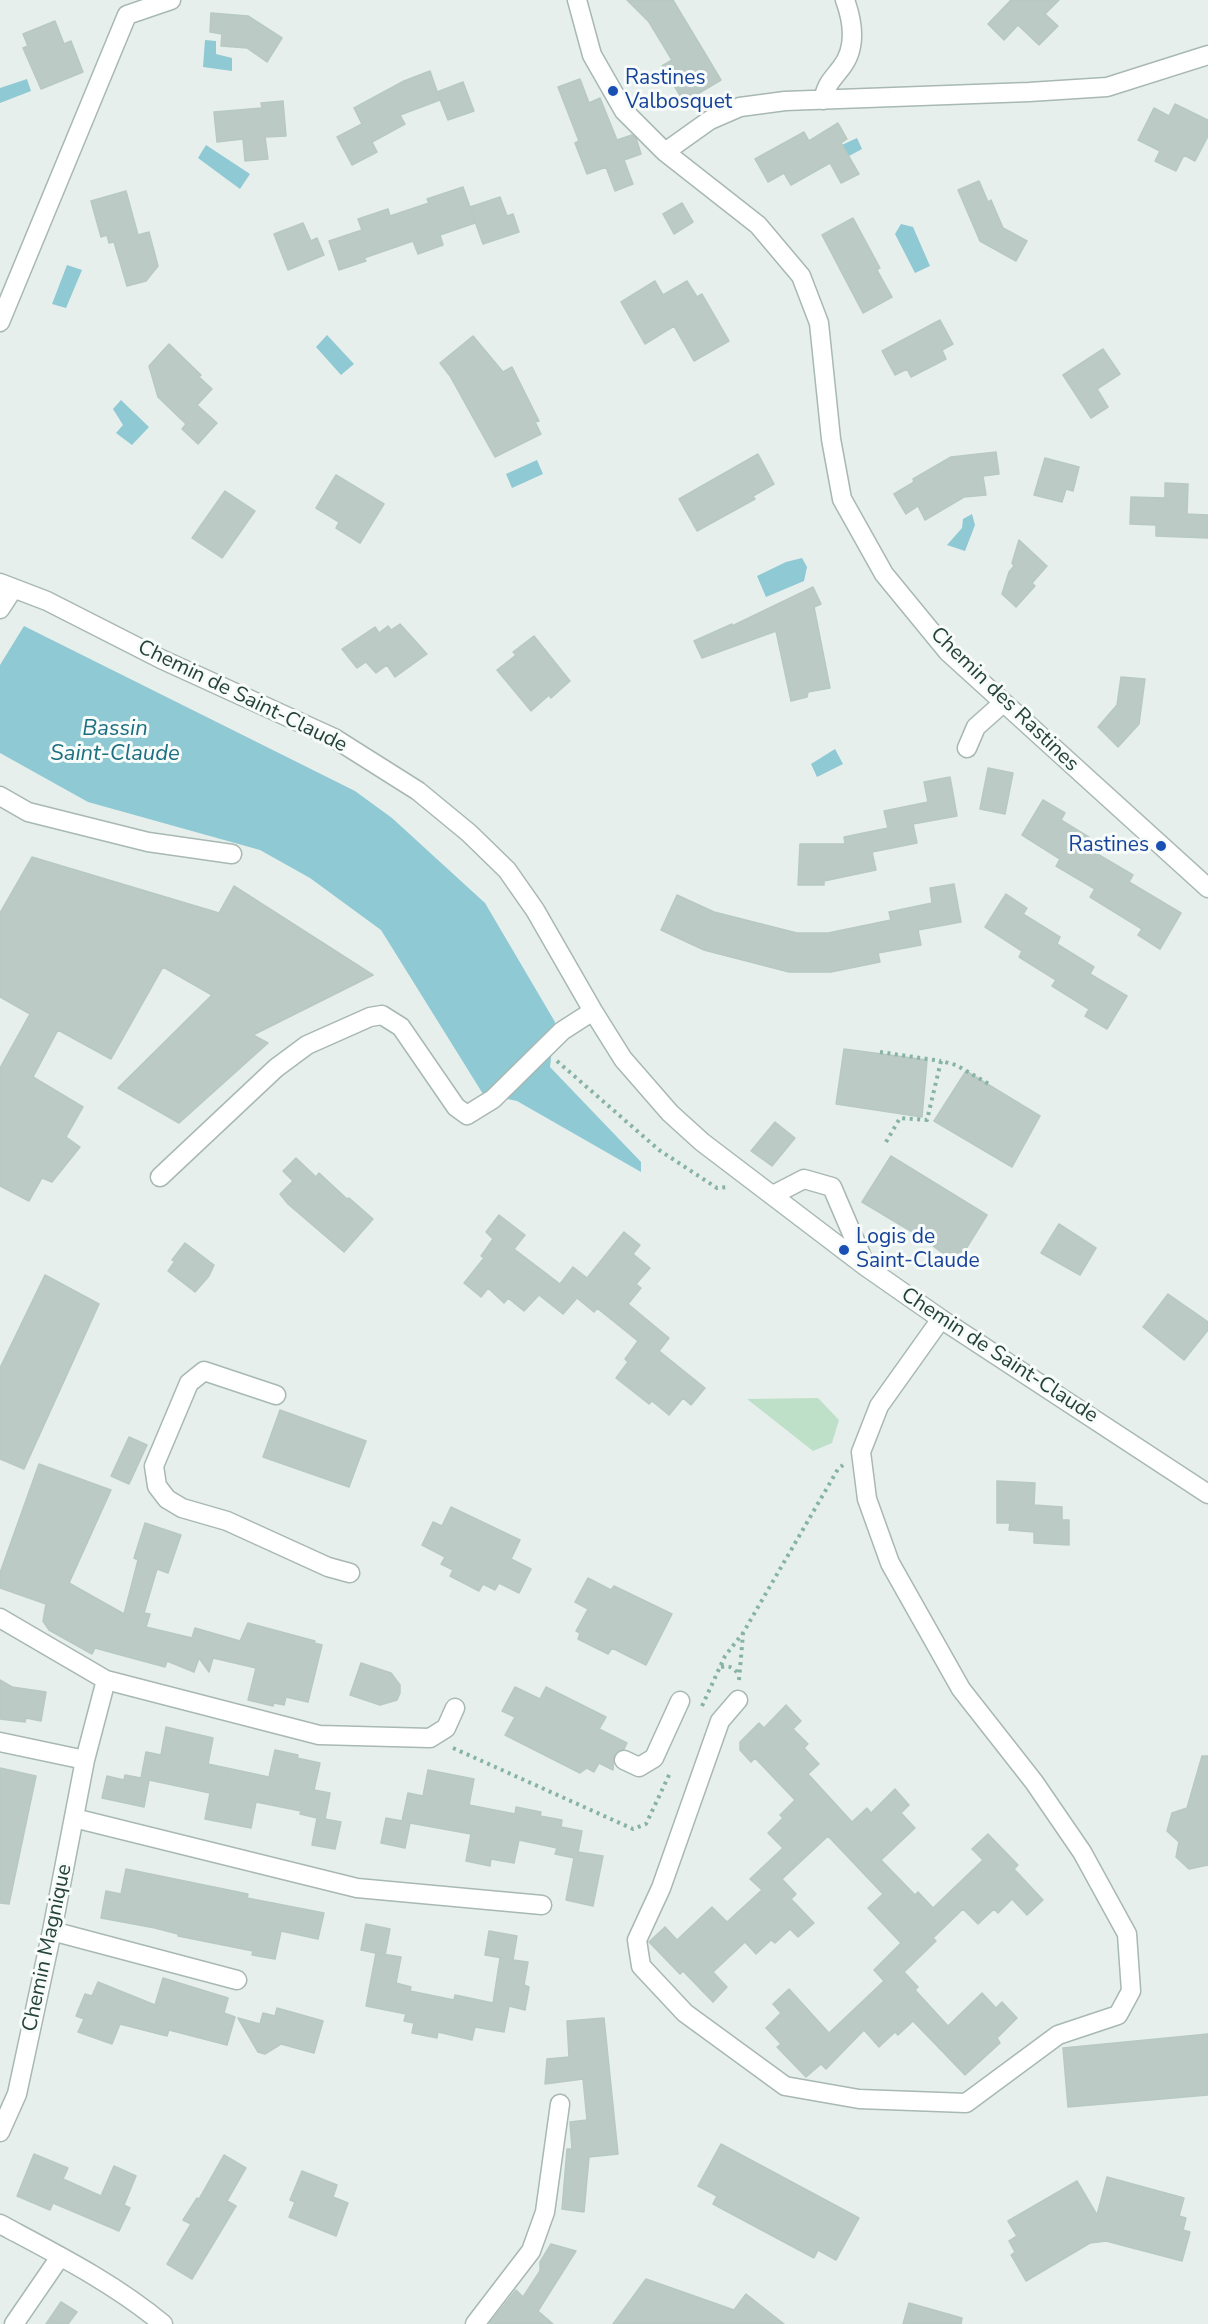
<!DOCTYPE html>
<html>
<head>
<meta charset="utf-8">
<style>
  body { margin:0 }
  canvas { display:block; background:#e6efeb }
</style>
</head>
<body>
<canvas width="1208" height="2324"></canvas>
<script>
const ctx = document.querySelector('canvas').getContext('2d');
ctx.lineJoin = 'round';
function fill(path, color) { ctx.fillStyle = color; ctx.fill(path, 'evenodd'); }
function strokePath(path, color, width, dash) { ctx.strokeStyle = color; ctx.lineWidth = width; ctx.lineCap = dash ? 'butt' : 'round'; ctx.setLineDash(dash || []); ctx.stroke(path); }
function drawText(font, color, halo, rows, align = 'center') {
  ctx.font = font + ' "Nunito Sans",sans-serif'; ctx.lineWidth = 6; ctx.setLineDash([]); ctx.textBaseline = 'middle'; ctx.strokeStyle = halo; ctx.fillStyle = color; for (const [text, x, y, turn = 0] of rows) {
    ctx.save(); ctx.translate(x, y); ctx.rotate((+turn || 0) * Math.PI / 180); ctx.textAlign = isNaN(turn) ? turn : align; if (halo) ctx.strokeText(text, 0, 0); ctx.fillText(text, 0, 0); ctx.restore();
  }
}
fill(new Path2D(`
  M818,1398L839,1420L832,1443L813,1451L747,1399Z`), '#bfe0c8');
fill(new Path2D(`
  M205,40L216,41V54L232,58V71L203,67Z
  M27,79L31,91L0,103V88Z
  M857,138L862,149L836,163L831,150Z
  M206,145L250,174L240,189L198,158Z
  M901,224L913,227L930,266L915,273L895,234Z
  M67,265L82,270L66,308L52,304Z
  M327,335L354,364L341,375L316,347Z
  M121,400L149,427L132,445L116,433L123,425L113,409Z
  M537,460L543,474L512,488L506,474Z
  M972,514L975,525L965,551L947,545L962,528L963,519Z
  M802,558L807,567L804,581L766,597L757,576L786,562Z
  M24,626L355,791L392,818L485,903L555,1022L550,1067L641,1162V1172L517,1101L483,1094L381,930L310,878L260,850L88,802L0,753V665Z
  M835,749L843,764L817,777L811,764Z`), '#8ec9d4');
const building = new Path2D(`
  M627,0H673L721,80L684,102L662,66L672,60L649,22Z
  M1011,0H1059L1045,14L1058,26L1039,45L1018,25L1004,40L988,24Z
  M211,13L248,16L282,38L267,62L247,48L221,46L222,34L210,32Z
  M55,21L64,44L71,41L83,72L41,89L23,48L28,46L23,34Z
  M430,71L440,100L400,115L405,124L372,142L377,152L352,165L337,137L362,124L354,108L404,81Z
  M580,79L589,103L600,98L617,140L632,135L636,138L641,154L624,160L633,184L615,191L606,167L587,174L575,143L579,141L558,87Z
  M463,82L474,111L448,120L437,92Z
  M283,101L286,136L265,137L268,159L245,161L243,139L217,142L214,112L262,108L261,103Z
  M1175,104L1208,120V136L1195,161L1184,155L1176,171L1155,161L1160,151L1138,140L1154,108L1169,116Z
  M838,123L847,139L841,143L859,174L841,183L830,163L791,185L784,173L768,182L755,159L804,132L809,141Z
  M979,181L988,202L991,200L1003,228L1027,241L1016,261L980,241L958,190Z
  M463,187L470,207L500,197L507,216L513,214L519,232L483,244L471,210L475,223L440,235L443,245L418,254L413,241L364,258L366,261L339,270L329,241L362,230L358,219L388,209L390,216L429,203L427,199Z
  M126,191L138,235L149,232L158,266L146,281L127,286L114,242L109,243L107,235L101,237L91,201Z
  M682,203L693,222L674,234L663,214Z
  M853,218L880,268L877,270L892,297L863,313L822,235Z
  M303,223L311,241L317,238L324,255L288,270L274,234Z
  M655,281L663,295L687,281L697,297L702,294L729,341L694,361L674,326L645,344L621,302Z
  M940,320L953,344L942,350L946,359L911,377L907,369L895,375L882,351Z
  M473,336L503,372L512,367L539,421L535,422L541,434L495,457L450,376L440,363Z
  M169,344L201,375L199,377L212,389L197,405L217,423L198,444L182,429L186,424L158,397L149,366Z
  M1103,349L1120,374L1097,389L1108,407L1091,418L1063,375Z
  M996,452L999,474L983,476L986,495L964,497L925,520L918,506L906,514L894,494L914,482L913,479L951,457Z
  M758,454L774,484L753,496L755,499L697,531L679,499Z
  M1045,458L1079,467L1073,491L1066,489L1062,502L1034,495Z
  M336,475L384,504L360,543L336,528L339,522L316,508Z
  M1165,483L1188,484L1187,514L1208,515V538L1156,536V525L1130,524L1131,497L1165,498Z
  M225,491L255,511L222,558L192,538Z
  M1019,540L1047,566L1032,583L1035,586L1016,607L1002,594L1009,572L1014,566L1012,563Z
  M813,587L821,604L814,607L830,688L808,692L807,697L791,701L776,631L702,658L694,641L732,624V626Z
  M400,624L427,654L395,677L387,665L376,673L366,662L357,668L342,649L375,627L379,633L388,626L391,630Z
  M534,636L570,681L551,698L549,695L531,711L497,670L516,655L513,652Z
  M1121,677L1145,679L1139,724L1118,747L1098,727L1117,705Z
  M988,768L1013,773L1005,814L980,809Z
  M950,777L957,816L913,824L917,843L872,852L876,870L824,881V885H798L800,844H845L844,837L888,828L884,811L928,802L924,782Z
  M1043,800L1065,813L1061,820L1100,844L1094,852L1133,875L1129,882L1181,913L1160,949L1138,935L1142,929L1090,897L1095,889L1056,866L1060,859L1022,835Z
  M32,857L219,913L234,886L373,975L253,1035L268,1043L179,1123L118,1088L212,995L163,967L111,1059L58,1030L33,1077L83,1107L66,1137L80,1147L52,1182L42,1178L29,1201L0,1186V1068L30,1014L0,997V913Z
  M954,884L961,922L918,930L921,945L878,953L880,962L831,972H789L704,950L661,930L677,895L714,912L797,933H828L891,920L889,912L932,903L930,888Z
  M1006,894L1027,908L1023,914L1060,937L1057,944L1094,967L1090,974L1127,996L1107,1029L1085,1016L1089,1009L1052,986L1056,980L1019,957L1022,951L985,927Z
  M844,1049L927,1060L922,1117L836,1104Z
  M966,1071L1040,1116L1012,1167L934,1121Z
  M775,1122L795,1138L772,1166L751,1151Z
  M891,1156L987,1215L959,1260L941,1252L924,1239L862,1202Z
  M296,1158L316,1177L319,1173L347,1199L349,1198L373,1219L344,1252L288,1204L280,1194L293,1181L283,1171Z
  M499,1215L525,1235L514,1249L560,1284L573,1267L587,1278L624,1232L640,1245L633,1254L650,1268L636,1284L641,1288L628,1304L669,1338L659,1351L705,1388L691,1405L683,1398L669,1415L652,1401L649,1404L616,1378L628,1362L625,1359L638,1341L597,1308L594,1312L577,1298L563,1314L539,1295L524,1311L508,1298L504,1303L488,1288L481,1297L464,1283L484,1258L481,1256L493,1239L486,1232Z
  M1059,1224L1096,1248L1080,1275L1041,1253Z
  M185,1243L214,1265L209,1276L195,1292L168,1271L175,1261L172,1260Z
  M45,1275L99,1304L24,1469L0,1459V1368Z
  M1168,1294L1208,1322V1330L1184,1360L1143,1327Z
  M280,1410L366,1441L349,1487L263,1457Z
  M129,1437L147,1445L129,1484L111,1476Z
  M39,1464L111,1490L69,1583L124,1614L138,1560L134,1558L145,1523L181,1535L168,1573L157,1569L144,1613L150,1614L146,1627L192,1638L195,1628L240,1641L248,1623L315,1641L314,1643L322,1645L308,1702L286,1697L284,1705L274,1703L273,1706L248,1700L256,1668L213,1658L209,1672L199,1658L194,1672L167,1661L165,1667L95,1648L92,1654L49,1630L43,1621L46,1604L0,1588V1573Z
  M997,1481L1035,1483L1034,1505L1062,1507V1520H1069V1545L1034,1543V1532L1009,1530L1010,1523H997Z
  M451,1507L520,1540L511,1559L531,1569L519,1593L499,1583L495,1590L483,1584L479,1591L450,1576L453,1570L441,1564L445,1557L422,1545L433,1522L442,1526Z
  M588,1578L611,1590L614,1586L672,1614L646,1665L612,1648L608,1654L578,1639L580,1633L576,1631L588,1609L575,1602Z
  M361,1663L391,1673L400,1685V1693L397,1700L380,1705L350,1695Z
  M0,1680L12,1687L46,1692L41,1721L26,1718L25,1722L0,1719Z
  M515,1687L540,1699L546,1687L606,1717L599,1729L627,1743L624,1749L614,1755L613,1770L599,1763L594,1772L587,1768L580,1773L505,1735L515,1717L502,1711Z
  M786,1705L801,1721L793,1729L808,1744L804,1748L819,1764L808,1774L852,1822L867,1808L871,1813L895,1789L909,1805L901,1813L915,1828L881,1860L915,1895L918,1892L933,1908L983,1860L972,1849L988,1834L1018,1865L1014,1869L1043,1900L1027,1915L1012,1899L998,1913L994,1909L978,1924L963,1909L933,1938L936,1941L904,1972L918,1987L915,1990L948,2026L982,1993L996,2008L1002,2002L1017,2018L997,2038L1000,2043L965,2075L913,2021L898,2035L895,2032L879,2047L864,2030L826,2069L821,2064L806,2077L777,2047L781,2044L766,2028L781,2013L773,2004L789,1989L829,2033L884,1981L874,1970L901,1943L868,1908L883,1894L828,1836L782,1879L796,1894L791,1899L814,1923L798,1937L790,1929L775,1943L771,1940L756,1954L745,1942L713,1972L727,1987L713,2002L683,1971L680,1974L649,1942L665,1927L677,1940L712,1907L727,1922L762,1890L750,1879L783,1848L768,1833L783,1818L780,1815L795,1800L755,1758L751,1762L740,1750V1742L759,1723L764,1728Z
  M166,1727L213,1738L208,1764L269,1777L275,1750L298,1755L297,1758L320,1763L314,1790L330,1793L325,1819L341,1822L335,1849L312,1845L317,1818L300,1814L301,1811L256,1802L251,1828L205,1819L210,1793L149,1780L144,1807L102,1798L107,1776L124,1780L125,1775L141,1778L146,1752L161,1755Z
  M1202,1756H1208V1865L1189,1869L1176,1857L1179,1842L1167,1831L1172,1813L1187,1808Z
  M0,1768L36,1776L9,1904L0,1903Z
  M428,1770L474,1779L469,1805L515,1814L516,1807L541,1812L540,1816L562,1820L561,1827L582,1831L578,1852L603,1856L593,1906L566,1900L574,1858L555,1854L557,1848L519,1840L514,1863L491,1859L490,1866L466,1861L471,1834L410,1823L405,1848L381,1843L386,1818L402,1821L408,1793L423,1796Z
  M126,1869L248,1894L247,1898L324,1913L318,1939L281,1931L275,1959L252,1955L253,1951L178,1936V1934L155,1928L101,1918L106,1891L121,1894Z
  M366,1924L390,1929L385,1955L361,1950Z
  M489,1931L517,1936L513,1960L528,1962L524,1985L529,1987L525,2010L509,2006L504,2032L475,2027L472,2040L438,2032L437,2038L412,2033L414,2023L404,2021L406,2014L366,2006L376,1953L401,1957L396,1983L411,1987L410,1991L454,2000L455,1995L493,2003L500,1958H503L485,1955Z
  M163,1978L228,1998L224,2013L235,2017L227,2045L169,2030L167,2036L120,2024L112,2044L78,2032L84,2019L76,2016L85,1994L92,1996L98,1982L155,2005Z
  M277,2008L323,2021L314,2053L281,2044L265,2054L258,2052L238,2018L260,2024L263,2013L275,2016Z
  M604,2018L618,2154L589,2157L584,2212L562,2209L567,2149H572L570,2122L587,2120L583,2079L545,2084L547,2059L569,2057L567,2021Z
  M1208,2034V2095L1068,2107L1063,2048Z
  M721,2144L859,2218L836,2260L818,2250L814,2258L713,2204L717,2196L698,2186Z
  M34,2154L68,2168L63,2179L101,2196L114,2166L136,2176L124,2205L130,2208L119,2231L53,2203L50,2210L17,2196Z
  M224,2155L246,2168L227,2201L236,2206L192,2279L167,2264L191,2224L183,2220L197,2198L199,2199Z
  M302,2171L337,2185L333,2197L348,2203L336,2236L289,2217L295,2202L290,2200Z
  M1107,2177L1184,2198L1179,2216L1186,2218L1183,2230L1190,2232L1182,2261L1106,2241L1090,2243L1026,2281L1011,2255L1015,2252L1009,2241L1017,2236L1008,2221L1077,2181L1097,2215Z
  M551,2244L576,2251L538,2311L553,2324H489L516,2290L523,2297L540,2271V2262Z
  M646,2279L734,2310L746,2294L784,2324H613Z
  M61,2302L77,2312L68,2324H46Z
  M909,2303L962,2318L961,2324H903Z`);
fill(building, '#bbcac4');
strokePath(building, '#b8c9c2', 1.5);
const minor = new Path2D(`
  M577,0L592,55L624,111L665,152L758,225L801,276L819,323L831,439L842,499L884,574L948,652L1208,888
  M823,100C827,83 831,81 841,68C857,48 853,22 845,0
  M665,152L710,120L740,107L785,101L1029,92L1107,87L1208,55
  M0,322L127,15L171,0
  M0,583L47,601L161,659L334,738L418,791L469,833L507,870L535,910L593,1011L623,1059L670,1113L702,1142L865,1266L941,1319L1208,1494
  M0,609L13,589
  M967,748L976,727L1003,703
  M0,796L28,812L148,842L232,854
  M160,1177L276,1068L307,1045L370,1017L382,1015L401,1027L456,1107L467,1115L493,1099L562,1031L593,1011
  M832,1187L865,1264
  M773,1195L804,1179L832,1187
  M276,1395L204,1371L189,1383L154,1466L157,1486L167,1499L182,1508L227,1521L328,1567L350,1573
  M0,1618L106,1680
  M738,1700L720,1721L661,1888L637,1940L641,1966L685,2013L785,2086L859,2099L966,2103L1058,2035L1118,2015L1131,1991L1127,1934L1082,1852L1034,1782L961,1689L890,1563L867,1499L861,1452L879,1406L941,1319
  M0,1742L85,1760
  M624,1760L639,1767L654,1758L680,1701
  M74,1818L357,1888L542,1905
  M52,1931L237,1980
  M0,2132L17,2094L52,1931L85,1760L106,1680L319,1735L430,1738L446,1728L455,1708
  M0,2224C56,2254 114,2283 163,2324
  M14,2324L60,2257
  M475,2324L531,2251L545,2212L560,2104`);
strokePath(minor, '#a8b8b2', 21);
strokePath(new Path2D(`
  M880,1052L941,1061
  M557,1061L659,1150L717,1188L728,1187
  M886,1142L900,1118L927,1120L941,1061L956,1065L989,1084
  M721,1667C730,1665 734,1668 739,1675
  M739,1680L743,1634
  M702,1706L725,1656L743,1633L838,1469L843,1465
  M453,1748L633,1829L646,1824L670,1773`), '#86b3a5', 4, [3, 4.5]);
strokePath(minor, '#fff', 18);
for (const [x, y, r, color] of [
  [613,91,6,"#1a4fb4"],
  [1161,846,6,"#1a4fb4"],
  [844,1250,6,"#1a4fb4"]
]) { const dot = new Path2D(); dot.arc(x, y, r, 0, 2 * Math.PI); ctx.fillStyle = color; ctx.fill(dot); strokePath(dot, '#f7fbf9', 2); }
drawText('21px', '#164399', '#f7fbf9', [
  ["Rastines",625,79],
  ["Valbosquet",625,103],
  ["Rastines",1149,846,"right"],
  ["Logis de",856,1238],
  ["Saint-Claude",856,1262]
], 'left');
drawText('21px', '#24423a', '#f7fbf9', [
  ["Chemin de Saint-Claude",242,697,26],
  ["Chemin des Rastines",1004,700,44],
  ["Chemin de Saint-Claude",999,1356,33],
  ["Chemin Magnique",48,1948,-78]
]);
drawText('italic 22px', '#1c6f80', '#f7fbf9', [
  ["Bassin",115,730],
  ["Saint-Claude",115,755]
]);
</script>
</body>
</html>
